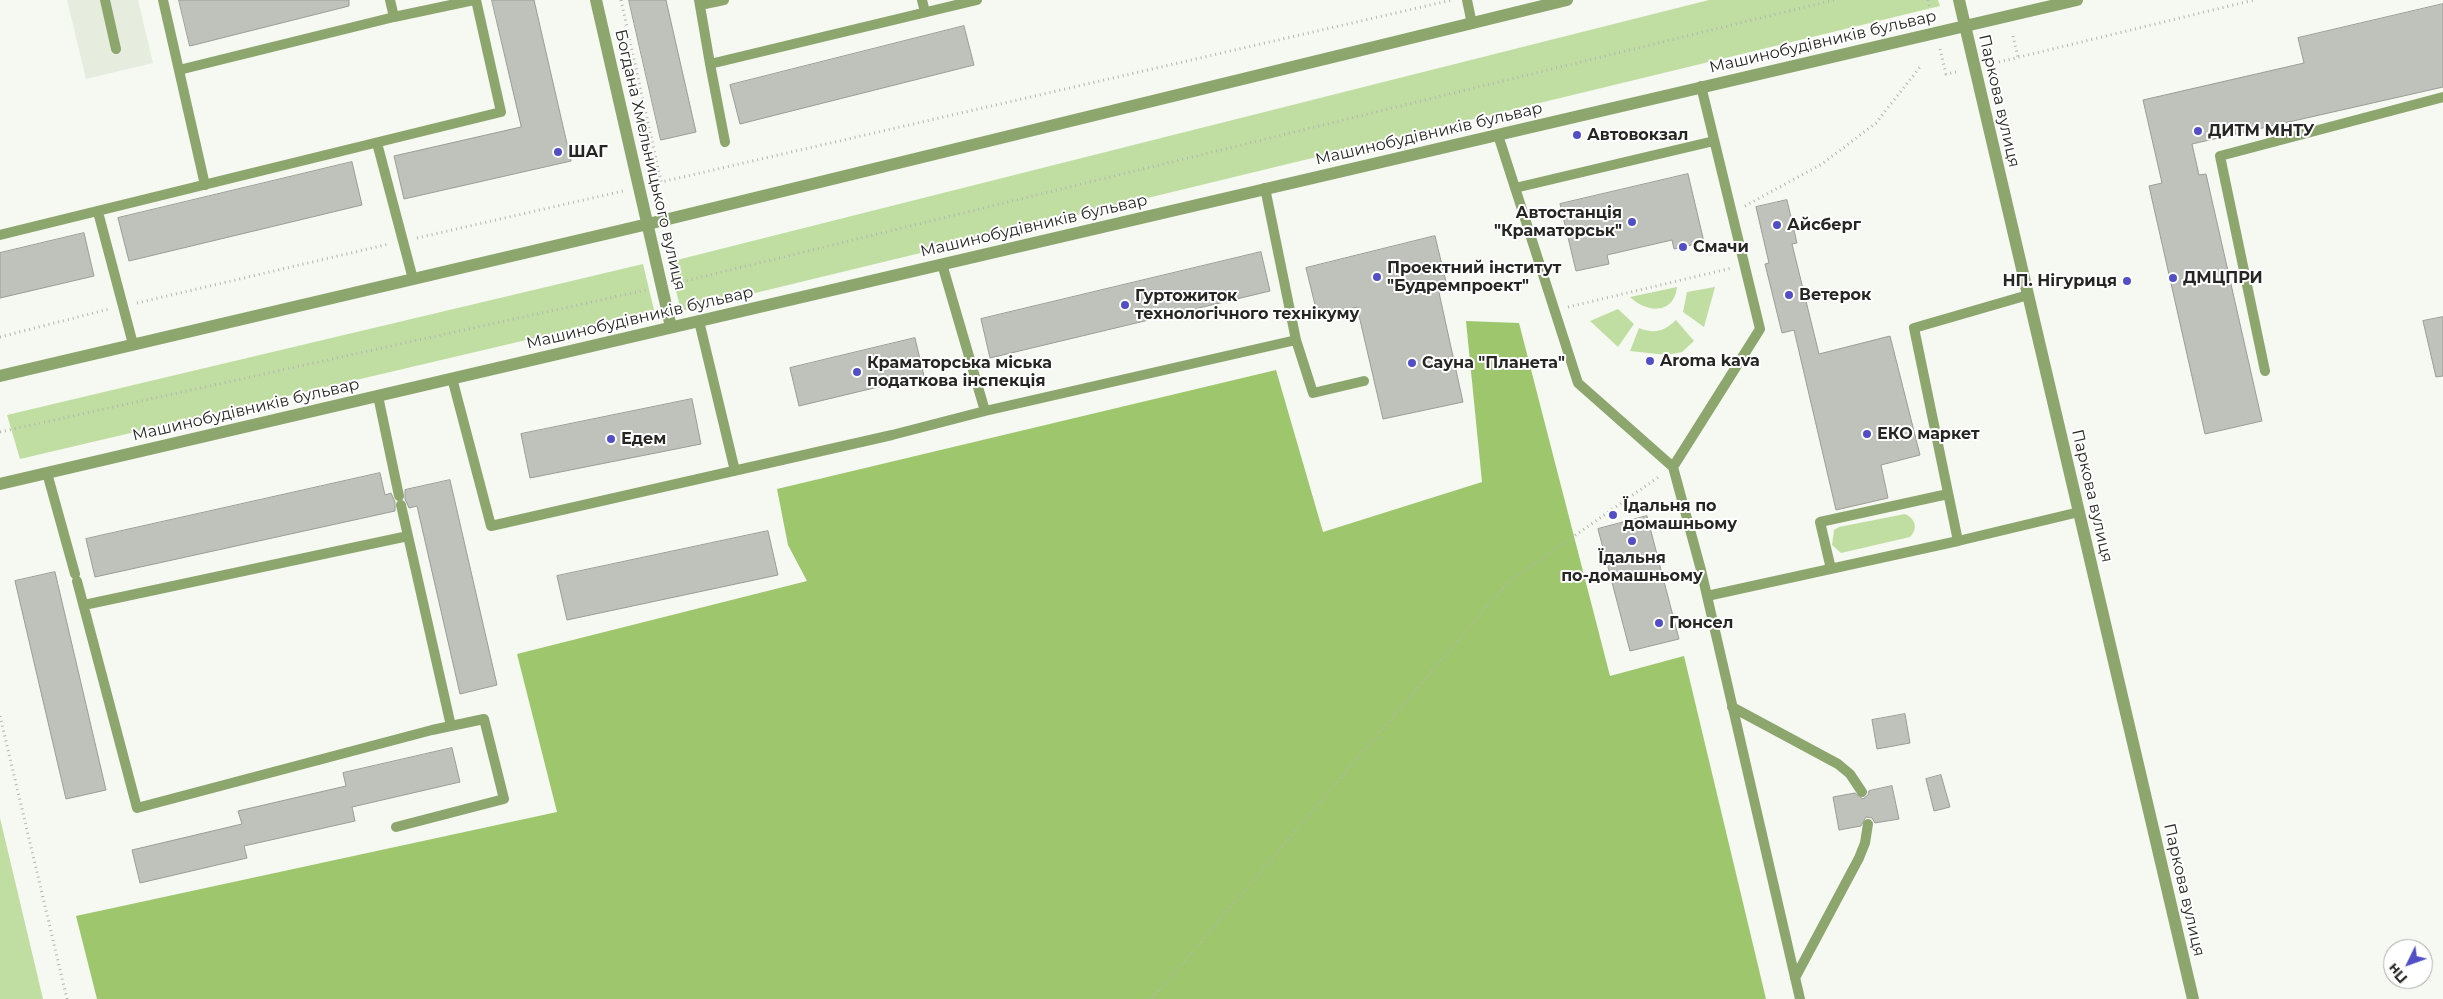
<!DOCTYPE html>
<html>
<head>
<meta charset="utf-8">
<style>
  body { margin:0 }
  #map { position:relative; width:2443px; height:999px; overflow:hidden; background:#f5f9f1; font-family:Montserrat,sans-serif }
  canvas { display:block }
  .north { position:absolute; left:2383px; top:939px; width:50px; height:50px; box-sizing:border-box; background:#fff; border:1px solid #a8a9a7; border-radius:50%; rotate:228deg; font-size:14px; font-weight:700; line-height:20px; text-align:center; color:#262724 }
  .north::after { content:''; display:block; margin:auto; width:18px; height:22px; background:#524fc6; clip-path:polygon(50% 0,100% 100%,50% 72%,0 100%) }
</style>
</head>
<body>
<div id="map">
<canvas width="2443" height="999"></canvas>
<div class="north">Пн</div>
</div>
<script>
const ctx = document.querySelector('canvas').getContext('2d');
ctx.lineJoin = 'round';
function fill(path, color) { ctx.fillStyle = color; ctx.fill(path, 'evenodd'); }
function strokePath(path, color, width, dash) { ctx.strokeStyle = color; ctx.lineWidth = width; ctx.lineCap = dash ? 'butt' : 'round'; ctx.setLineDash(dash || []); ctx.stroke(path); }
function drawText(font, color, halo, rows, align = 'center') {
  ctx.font = font + ' Montserrat,sans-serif'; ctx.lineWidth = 4; ctx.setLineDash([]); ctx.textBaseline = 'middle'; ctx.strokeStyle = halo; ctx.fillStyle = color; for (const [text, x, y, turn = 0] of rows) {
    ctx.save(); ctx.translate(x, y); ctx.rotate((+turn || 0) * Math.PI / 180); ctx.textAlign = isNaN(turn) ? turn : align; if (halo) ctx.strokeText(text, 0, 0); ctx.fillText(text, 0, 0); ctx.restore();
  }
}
fill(new Path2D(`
  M67,0H138L153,63L86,79Z`), '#e6edde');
fill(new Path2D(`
  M1709,0H1938L1940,6L681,311L669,262Z
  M643,264L654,310L20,459L7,415Z
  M1677,287C1674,315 1646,313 1630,297Z
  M1715,287L1704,327L1683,312L1687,292Z
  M1618,309L1634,324L1618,347L1590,321Z
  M1676,320L1694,341L1682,352L1667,355L1630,351L1639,328C1655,334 1663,332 1676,320Z
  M1905,514C1916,519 1918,529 1910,537L1841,553L1832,545L1834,530L1839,527Z
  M0,818L43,999H0Z`), '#c1dea2');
fill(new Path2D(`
  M1466,321L1519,323L1610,676L1684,656L1766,999H97L76,916L557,812L517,654L807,581L788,545L777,489L1276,370L1323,532L1482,482Z`), '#9ec66d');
const building = new Path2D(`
  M179,0H349V6L190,46Z
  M492,0H534L571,161L404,199L394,156L521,127Z
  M629,0H666L696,132L661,140Z
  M2443,4V87L2192,144L2199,175L2206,174L2262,421L2205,434L2149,186L2162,183L2143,100L2304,63L2298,38Z
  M964,26L974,65L740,124L730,85Z
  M352,162L362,205L129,261L118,218Z
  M1688,174L1704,242L1674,249L1672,240L1607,255L1609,264L1576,271L1560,204Z
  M1787,200L1797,243L1792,244L1819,354L1890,336L1920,455L1881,465L1888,498L1836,510L1794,330L1782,333L1765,264L1769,263L1756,207Z
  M84,233L94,276L0,298V253Z
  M1435,236L1447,286L1438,288L1463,402L1383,419L1357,307L1318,317L1306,268Z
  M1261,252L1270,291L990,358L981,319Z
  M2443,317V376L2436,377L2423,321Z
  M915,338L924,376L799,406L790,368Z
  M692,399L701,444L530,478L521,434Z
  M380,473L385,495L391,493L395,502V511L95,577L86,539Z
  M450,480L497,685L460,694L417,506L409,508L405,499V490Z
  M1647,516L1679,639L1630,651L1598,529Z
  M768,531L778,575L567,620L557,576Z
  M55,572L106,790L66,799L15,581Z
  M1905,714L1910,743L1877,749L1872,720Z
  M452,748L460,782L352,807L355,821L244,846L247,858L140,883L132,850L242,824L238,811L346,786L343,773Z
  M1941,775L1950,807L1934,811L1926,779Z
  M1892,786L1899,819L1875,823L1872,818L1866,817L1861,826L1839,830L1833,797L1855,793L1863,799L1868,795L1869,791Z`);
fill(building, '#bec2ba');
strokePath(building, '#999d95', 1);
strokePath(new Path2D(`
  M621,0L661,182L1452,0
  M1928,0L1930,8
  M2013,36L2018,57
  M1940,49L1946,74L1956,72
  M1999,62L2254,0
  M1745,206L1822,164L1876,123L1920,67
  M417,238L623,191
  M677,283L1834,0
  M137,303L389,244
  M1568,307L1732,268
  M0,337L109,309
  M0,432L646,290
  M0,716L67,999
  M1152,999L1507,583L1660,476`), '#b3b6b0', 3, [1, 4]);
strokePath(new Path2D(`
  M105,0L116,49
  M163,0L205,185
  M390,0L394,17L474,0
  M699,0L710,64L977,0
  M922,0L925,12
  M1467,0L1472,24
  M700,5L724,0
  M710,64L725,142
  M179,70L394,17
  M1498,135L1578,383L1673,467L1701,570L1800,999
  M377,143L413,279
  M1265,188L1296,340L1313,393L1364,381
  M1515,188L1714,141
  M98,212L133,344
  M0,235L501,112L476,0
  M2028,295L1914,328L1958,541L2079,512
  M699,321L735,471
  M2265,371L2220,156L2443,97
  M452,378L491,526L892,435L985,411L942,264
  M378,396L399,496
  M985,411L1296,340
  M1673,467L1760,329L1701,86
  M47,473L75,574
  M401,505L451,726
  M1831,569L1820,522L1948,494
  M77,581L137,808L432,730L484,719L504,799L396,827
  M1707,596L1958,541
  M84,605L408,536
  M1732,707L1838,764L1850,774L1862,792
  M1795,978L1859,858L1865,843L1868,824`), '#8ca66e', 10);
strokePath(new Path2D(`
  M596,0L671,327`), '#8ca66e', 12);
strokePath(new Path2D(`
  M1959,0L2193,999
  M0,376L648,224L1567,0
  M0,484L2077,0`), '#8ca66e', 12);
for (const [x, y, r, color] of [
  [2198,131,5,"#524fc6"],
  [1577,135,5,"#524fc6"],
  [558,152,5,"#524fc6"],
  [1632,222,5,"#524fc6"],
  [1777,225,5,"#524fc6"],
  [1683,247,5,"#524fc6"],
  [1377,277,5,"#524fc6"],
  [2173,278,5,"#524fc6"],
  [2127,281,5,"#524fc6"],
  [1789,295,5,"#524fc6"],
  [1125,305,5,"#524fc6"],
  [1650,361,5,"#524fc6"],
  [1412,363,5,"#524fc6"],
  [857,372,5,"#524fc6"],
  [1867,434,5,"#524fc6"],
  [611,439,5,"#524fc6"],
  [1613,515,5,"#524fc6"],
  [1632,541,5,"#524fc6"],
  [1659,623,5,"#524fc6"]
]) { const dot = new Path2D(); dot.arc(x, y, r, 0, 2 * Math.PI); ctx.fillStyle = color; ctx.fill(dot); strokePath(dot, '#fff', 2); }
drawText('16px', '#262724', '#fff', [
  ["Машинобудівників бульвар",1823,42,-13],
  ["Паркова вулиця",1999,101,77],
  ["Машинобудівників бульвар",1429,134,-13],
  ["Богдана Хмельницького вулиця",650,160,77],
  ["Машинобудівників бульвар",1034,226,-13],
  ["Машинобудівників бульвар",640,318,-13],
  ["Машинобудівників бульвар",246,410,-13],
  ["Паркова вулиця",2092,496,77],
  ["Паркова вулиця",2184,890,77]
]);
drawText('bold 16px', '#262724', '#fff', [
  ["ДИТМ МНТУ",2208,131],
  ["Автовокзал",1587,135],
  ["ШАГ",568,152],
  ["Автостанція",1622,213,"right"],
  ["\"Краматорськ\"",1622,231,"right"],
  ["Айсберг",1787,225],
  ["Смачи",1693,247],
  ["Проектний інститут",1387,268],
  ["\"Будремпроект\"",1387,286],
  ["ДМЦПРИ",2183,278],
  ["НП. Нігуриця",2117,281,"right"],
  ["Ветерок",1799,295],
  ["Гуртожиток",1135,296],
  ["технологічного технікуму",1135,314],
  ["Aroma kava",1660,361],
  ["Краматорська міська",867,363],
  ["податкова інспекція",867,381],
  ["Сауна \"Планета\"",1422,363],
  ["ЕКО маркет",1877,434],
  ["Едем",621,439],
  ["Їдальня по",1623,506],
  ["домашньому",1623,524],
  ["Їдальня",1632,558,"center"],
  ["по-домашньому",1632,576,"center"],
  ["Гюнсел",1669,623]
], 'left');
</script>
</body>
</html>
